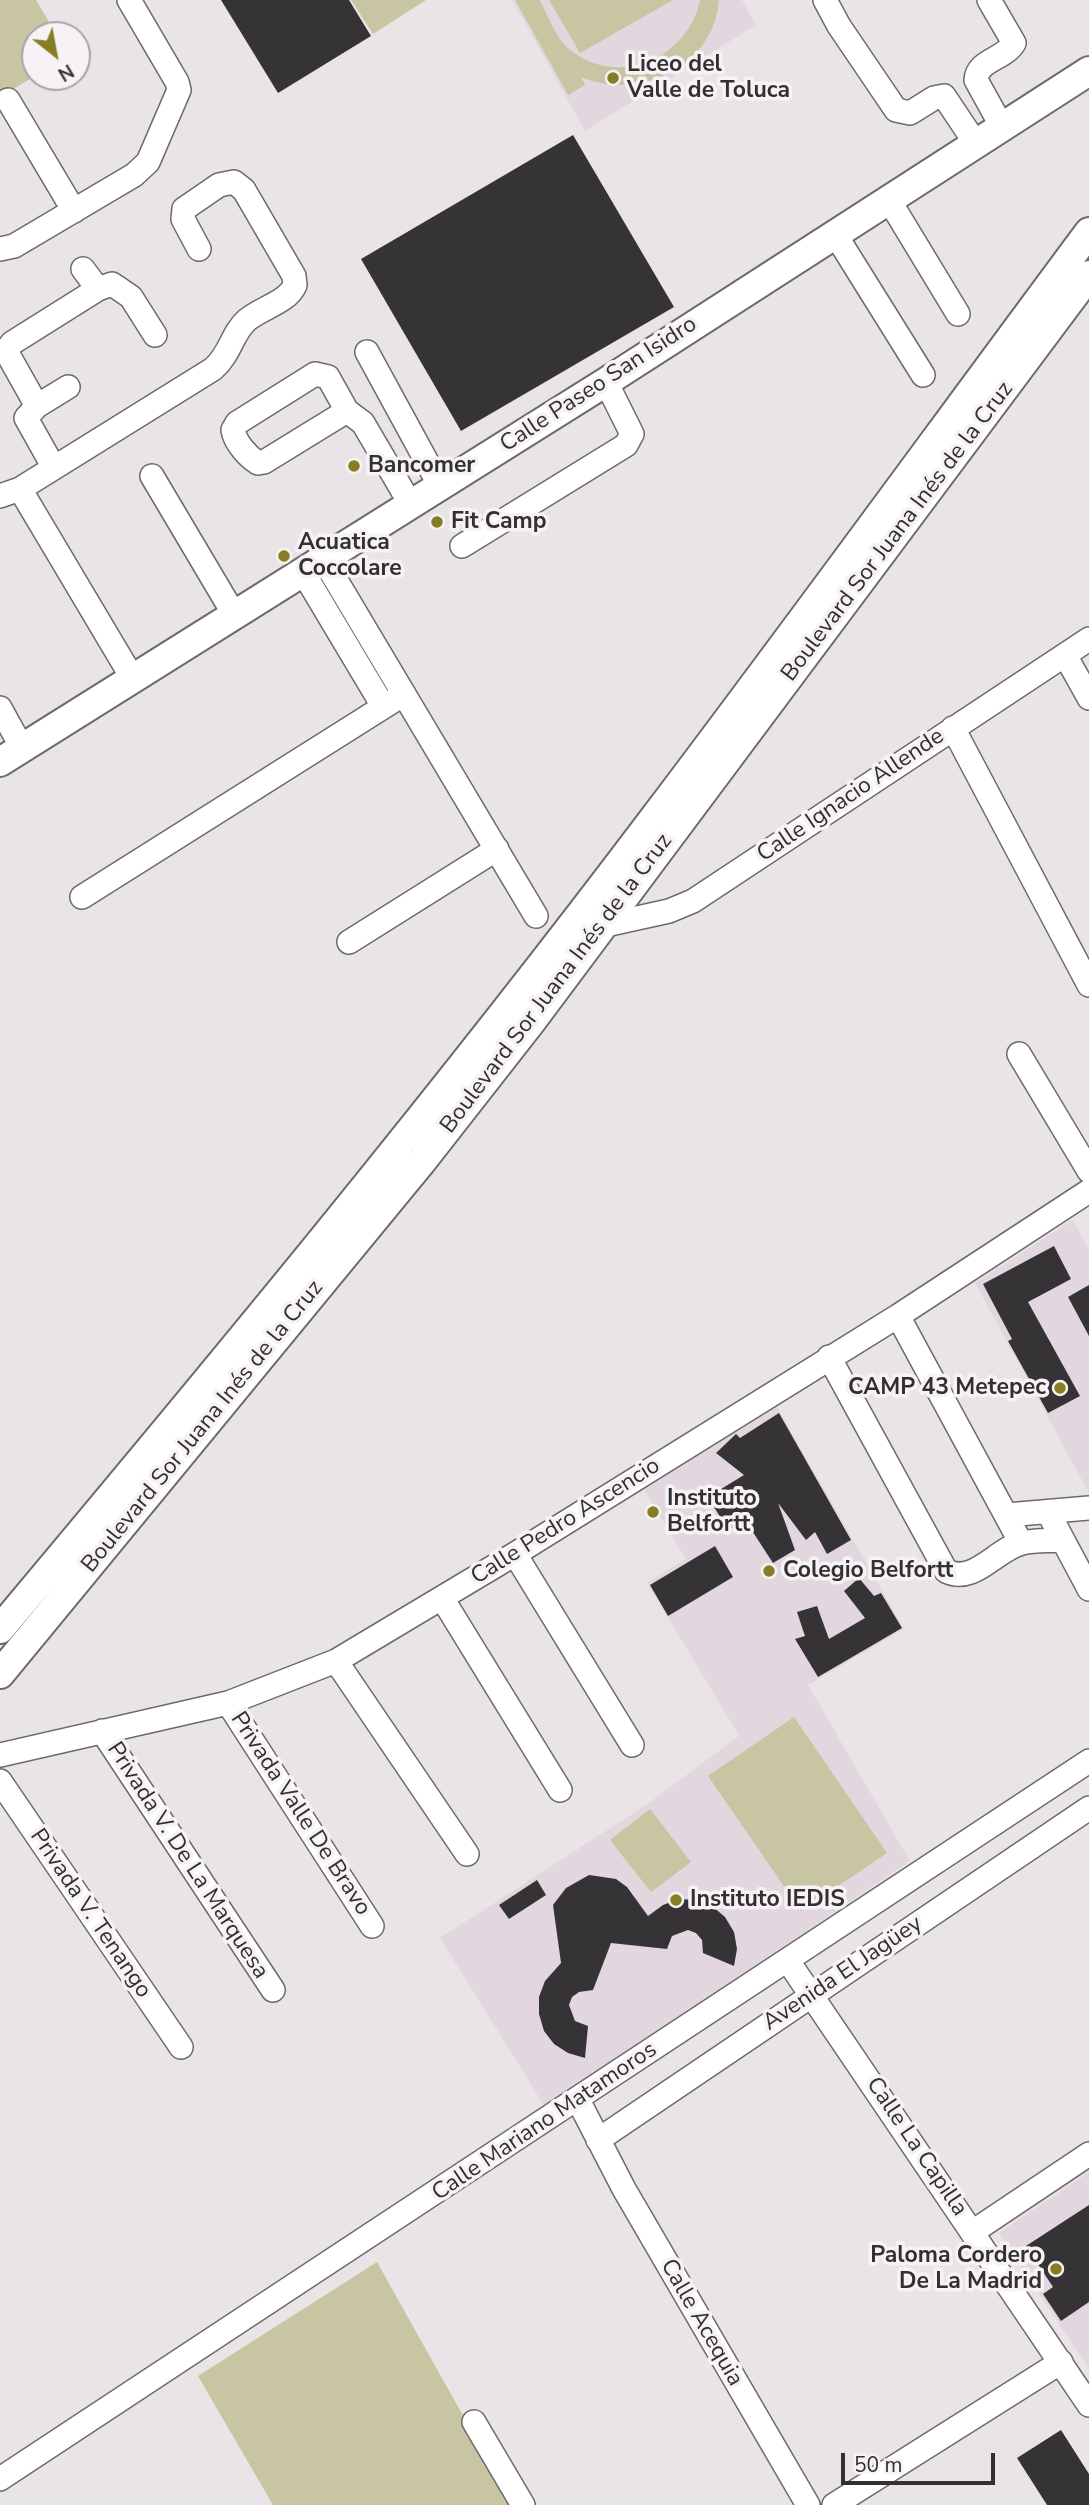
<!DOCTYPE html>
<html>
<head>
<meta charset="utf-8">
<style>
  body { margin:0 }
  #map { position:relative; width:1089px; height:2505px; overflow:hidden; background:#e9e5e7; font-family:"Nunito Sans",sans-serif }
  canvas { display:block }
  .north { position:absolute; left:21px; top:21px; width:70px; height:70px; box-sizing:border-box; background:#f6f2f5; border:2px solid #a8a4a7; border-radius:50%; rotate:149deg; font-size:19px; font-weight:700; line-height:28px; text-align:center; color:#323031 }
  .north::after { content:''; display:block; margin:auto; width:24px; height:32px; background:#867e25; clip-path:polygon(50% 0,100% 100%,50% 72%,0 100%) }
  .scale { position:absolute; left:841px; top:2453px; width:154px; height:32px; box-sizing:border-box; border:4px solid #323031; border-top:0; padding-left:9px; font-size:21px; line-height:24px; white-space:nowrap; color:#323031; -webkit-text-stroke:5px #f6f2f5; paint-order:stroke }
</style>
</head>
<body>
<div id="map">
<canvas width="1089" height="2505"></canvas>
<div class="north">N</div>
<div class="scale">50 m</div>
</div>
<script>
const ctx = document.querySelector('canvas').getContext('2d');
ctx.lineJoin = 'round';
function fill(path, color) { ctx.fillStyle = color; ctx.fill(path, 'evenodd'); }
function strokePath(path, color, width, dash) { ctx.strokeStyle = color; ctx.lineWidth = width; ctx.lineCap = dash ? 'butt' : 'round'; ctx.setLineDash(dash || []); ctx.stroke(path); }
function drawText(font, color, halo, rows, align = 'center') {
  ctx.font = font + ' "Nunito Sans",sans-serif'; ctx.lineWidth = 7; ctx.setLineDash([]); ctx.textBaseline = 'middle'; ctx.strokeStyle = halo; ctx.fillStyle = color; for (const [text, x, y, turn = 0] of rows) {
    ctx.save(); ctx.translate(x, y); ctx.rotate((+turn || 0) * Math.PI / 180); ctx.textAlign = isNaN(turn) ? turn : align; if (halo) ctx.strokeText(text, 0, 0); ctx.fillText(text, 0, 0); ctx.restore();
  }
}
fill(new Path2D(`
  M512,0H742L756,25L585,131Z
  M1073,1220L1089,1251V1493L975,1283Z
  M777,1407L904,1629L808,1685L910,1861L545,2107L440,1938L646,1805L739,1736L647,1583L686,1559L644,1490Z
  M1089,2172V2369L999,2233Z`), '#e2d7de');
fill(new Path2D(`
  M0,0H36L57,35H35V76L0,97Z
  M351,0H426L373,34Z
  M515,0H540C547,14 555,36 567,47C614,90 688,60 700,0H719C714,67 639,101 581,77L585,85L568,95Z
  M549,0H673L580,53Z
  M794,1717L887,1853L801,1911L708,1776Z
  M650,1809L691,1862L651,1892L610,1840Z
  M377,2262L513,2505H273L198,2376Z`), '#c8c5a2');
fill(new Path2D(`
  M221,0H349L371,36L278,93Z
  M573,135L674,307L461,431L361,259Z
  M1054,1246L1071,1279L1028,1302L1080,1396L1048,1413L1008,1341L1012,1339L983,1284Z
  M1089,1285V1336L1068,1297Z
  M779,1413L851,1540L827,1554L815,1532L806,1540L778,1503L795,1550L773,1563L745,1520L728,1530L708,1497L744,1475L716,1453L736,1434L740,1438Z
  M715,1546L733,1577L668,1616L650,1585Z
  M859,1578L874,1596L881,1593L902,1628L818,1677L795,1639L805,1636L797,1612L817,1606L829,1639L865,1618L844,1591Z
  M589,1875L616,1879L627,1887L648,1916L663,1905L679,1899L696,1900L712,1906L725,1917L734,1932L737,1949L734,1966L703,1953L702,1940L696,1933L688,1930L672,1936L667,1949L611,1943L593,1990L579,1992L572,1997L569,2005L575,2021L588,2026L585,2058L568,2053L554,2044L544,2031L539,2014V1997L545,1981L561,1963L553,1905L566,1888Z
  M537,1880L546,1895L509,1919L499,1905Z
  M1089,2205V2302L1061,2321L1043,2294L1053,2287L1026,2246Z
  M1061,2430L1089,2474V2505H1047L1017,2458Z`), '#363336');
const minor = new Path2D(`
  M825,0L839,26L896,110L910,113L934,98L944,96L976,144
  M989,0L1014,43C1005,59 977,60 976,80L1002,127
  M8,100L74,211
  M889,200L958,314
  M835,234L923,375
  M0,249L14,246L134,175L148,162L179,90L177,82L129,0
  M83,269L98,289
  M367,352L440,486
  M315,374L328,377L347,411L264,462L258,463C247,456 235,442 233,430L237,423Z
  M37,406L6,351L12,343L98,289L112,284L131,297L155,335
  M347,411L363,423L411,505
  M54,468L26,418L37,406L68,387
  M152,476L235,616
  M20,489L133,679
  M0,496L20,489L213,369C230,355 232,333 247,320C261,308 288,302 295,285L294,276L244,190L234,182L219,185L184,209L183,219L199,249
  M462,546L626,445L632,434L606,382
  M324,560L536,916
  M303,572L383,706
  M1065,655L1089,698
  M0,708L22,748
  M953,728L1089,985
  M82,897L404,694
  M601,926L669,911L693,901L1089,639
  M349,942L497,849
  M1019,1054L1089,1171
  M898,1316L1021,1543
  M829,1357L946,1571C974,1585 996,1549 1022,1543C1034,1540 1049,1541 1062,1540
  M1048,1512L1089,1589
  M1007,1515L1089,1508
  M515,1554L632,1745
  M442,1598L560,1790
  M336,1661L467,1854
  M228,1703L372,1926
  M102,1731L273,1990
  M0,1755L228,1703L336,1661L515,1554L898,1316L1089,1191
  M0,1781L181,2047
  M788,1961L1089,2405
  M578,2100L624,2189L808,2505
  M598,2140L1089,1808
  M974,2231L1089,2154
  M474,2422L523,2505
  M0,2479L1089,1761
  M834,2505L1061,2362`);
const major = new Path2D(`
  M0,762L606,382L1089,71
  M0,1629C223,1363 445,1095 654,818C801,624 944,427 1089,232
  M0,1674L423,1160L531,1022L1089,275`);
strokePath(minor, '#6d6a6c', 26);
strokePath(major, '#6d6a6c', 32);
strokePath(minor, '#fff', 23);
strokePath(major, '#fff', 28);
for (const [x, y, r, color] of [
  [613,78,7,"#867e25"],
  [354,466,7,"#867e25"],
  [437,522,7,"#867e25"],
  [284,556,7,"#867e25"],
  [1060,1388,7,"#867e25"],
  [653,1512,7,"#867e25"],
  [769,1571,7,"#867e25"],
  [676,1900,7,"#867e25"],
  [1056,2269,7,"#867e25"]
]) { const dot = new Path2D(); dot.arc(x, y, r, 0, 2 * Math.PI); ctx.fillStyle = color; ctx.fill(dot); strokePath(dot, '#f6f2f5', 2.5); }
drawText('bold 23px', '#323031', '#f6f2f5', [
  ["Liceo del",627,65],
  ["Valle de Toluca",627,91],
  ["Bancomer",368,466],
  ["Fit Camp",451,522],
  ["Acuatica",298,543],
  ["Coccolare",298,569],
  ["CAMP 43 Metepec",1046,1388,"right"],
  ["Instituto",667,1499],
  ["Belfortt",667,1525],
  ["Colegio Belfortt",783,1571],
  ["Instituto IEDIS",690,1900],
  ["Paloma Cordero",1042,2256,"right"],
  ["De La Madrid",1042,2282,"right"]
], 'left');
drawText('23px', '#323031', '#f6f2f5', [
  ["Calle Paseo San Isidro",599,385,-33],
  ["Boulevard Sor Juana Inés de la Cruz",898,532,-53],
  ["Calle Ignacio Allende",851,796,-34],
  ["Boulevard Sor Juana Inés de la Cruz",557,984,-53],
  ["Boulevard Sor Juana Inés de la Cruz",203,1427,-51],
  ["Calle Pedro Ascencio",566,1522,-32],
  ["Privada Valle De Bravo",300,1814,57],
  ["Privada V. De La Marquesa",187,1861,57],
  ["Privada V. Tenango",90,1914,56],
  ["Avenida El Jagüey",843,1974,-34],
  ["Calle Mariano Matamoros",545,2122,-34],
  ["Calle La Capilla",916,2147,56],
  ["Calle Acequia",701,2323,60]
]);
</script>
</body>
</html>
